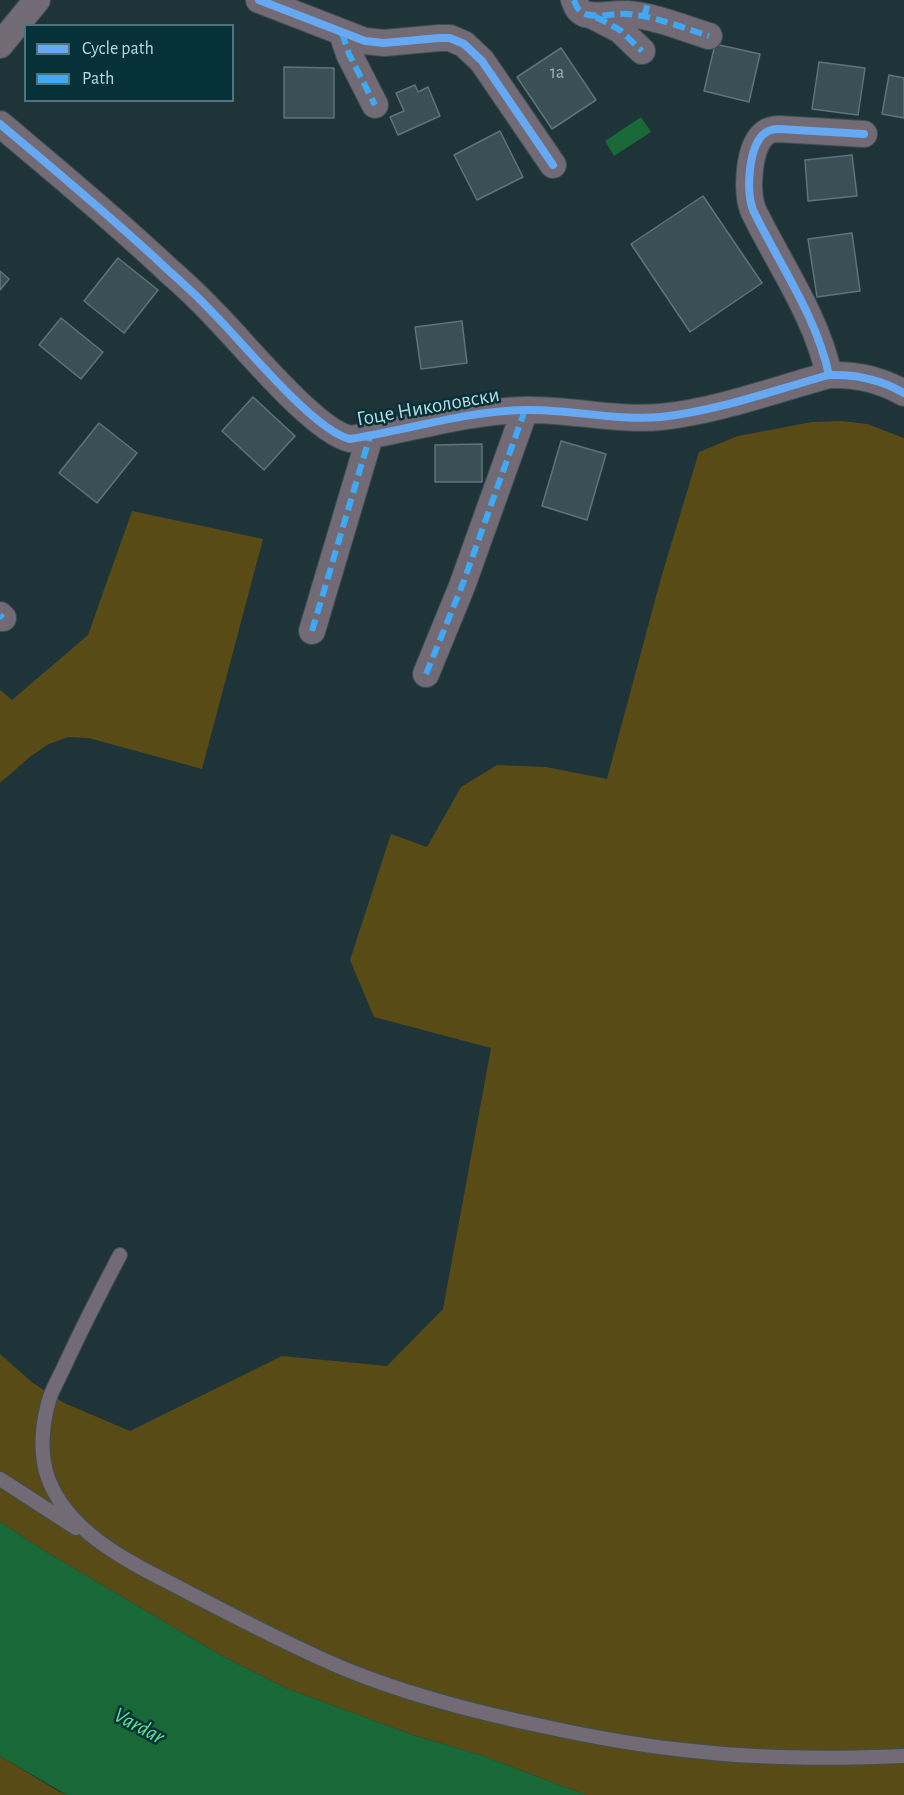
<!DOCTYPE html>
<html>
<head>
<meta charset="utf-8">
<style>
  body { margin:0 }
  #map { position:relative; width:904px; height:1795px; overflow:hidden; background:#1e3438; font-family:"Alegreya Sans",sans-serif }
  canvas { display:block }
  .legend { position:absolute; left:24px; top:24px; width:210px; height:78px; box-sizing:border-box; background:#073138; border:2px solid #4e757c; margin:0; padding:8px 10px; list-style:none; font-size:18px; color:#b8dae1 }
  .legend li { display:flex; align-items:center; gap:12px; height:30px }
  .legend b { width:30px; border:2px solid #4e757c }
</style>
</head>
<body>
<div id="map">
<canvas width="904" height="1795"></canvas>
<ul class="legend">
<li><b style="height:8px;background:#66a8f1"></b>Cycle path</li>
<li><b style="height:8px;background:#3fa9f5"></b>Path</li>
</ul>
</div>
<script>
const ctx = document.querySelector('canvas').getContext('2d');
ctx.lineJoin = 'round';
function fill(path, color) { ctx.fillStyle = color; ctx.fill(path, 'evenodd'); }
function strokePath(path, color, width, dash) { ctx.strokeStyle = color; ctx.lineWidth = width; ctx.lineCap = dash ? 'butt' : 'round'; ctx.setLineDash(dash || []); ctx.stroke(path); }
function drawText(font, color, halo, rows, align = 'center') {
  ctx.font = font + ' "Alegreya Sans",sans-serif'; ctx.lineWidth = 5; ctx.setLineDash([]); ctx.textBaseline = 'middle'; ctx.strokeStyle = halo; ctx.fillStyle = color; for (const [text, x, y, turn = 0] of rows) {
    ctx.save(); ctx.translate(x, y); ctx.rotate((+turn || 0) * Math.PI / 180); ctx.textAlign = isNaN(turn) ? turn : align; if (halo) ctx.strokeText(text, 0, 0); ctx.fillText(text, 0, 0); ctx.restore();
  }
}
fill(new Path2D(`
  M842,421L867,424L904,438V1795H586L480,1755L413,1735L286,1688L224,1657L43,1550L0,1522V1354L33,1383L64,1403L130,1431L282,1356L387,1366L443,1309L491,1048L374,1017L350,960L391,834L427,847L461,787L497,765L546,767L607,779L661,578L699,452L738,436L812,422Z
  M132,511L263,539L202,769L89,738L68,737L49,744L31,756L0,783V690L12,700L88,635Z
  M0,1756L58,1791L67,1795H0Z`), '#594b15');
fill(new Path2D(`
  M641,117L651,132L614,156L605,141Z
  M0,1522L43,1550L224,1657L286,1688L413,1735L480,1755L586,1795H67L0,1756Z`), '#196837');
const building = new Path2D(`
  M715,44L760,54L749,102L704,91Z
  M561,48L596,100L552,129L517,77Z
  M819,62L865,68L858,115L812,109Z
  M284,67L334,68V118H284Z
  M889,75L904,78V118L882,114Z
  M415,85L418,92L428,87L440,116L398,135L390,117L404,111L396,93Z
  M500,131L523,177L477,200L454,155Z
  M852,155L857,196L808,201L805,160Z
  M703,196L762,283L690,332L631,244Z
  M852,233L860,291L817,297L808,239Z
  M118,258L158,290L124,333L84,301Z
  M0,271L9,279L0,290Z
  M61,318L103,352L81,379L39,345Z
  M462,321L467,363L421,369L415,327Z
  M253,397L295,436L264,470L222,431Z
  M99,423L137,453L97,503L59,473Z
  M561,441L606,454L587,520L542,506Z
  M482,444V482H435V445Z`);
fill(building, '#3a4f56');
strokePath(building, '#5e747b', 1.5);
const service = new Path2D(`
  M120,1255C101,1291 82,1328 65,1365C60,1376 54,1386 50,1397C42,1422 39,1454 48,1478C70,1538 139,1566 191,1594C242,1620 292,1647 345,1669C408,1695 475,1712 542,1726C592,1737 642,1746 693,1751C763,1759 834,1759 904,1756
  M0,1479L76,1528`);
const minor = new Path2D(`
  M259,0L365,41L384,43L439,38H450L464,44L482,61L553,165
  M574,0C576,6 578,11 585,14C599,18 613,13 627,14C655,16 683,28 709,36
  M591,15L620,30L642,51
  M342,33L349,54L375,105
  M0,45L37,0
  M0,124C57,172 114,219 168,270C184,284 200,299 214,314C244,344 314,431 350,439C408,430 466,411 525,410C571,409 615,421 661,417C718,411 774,390 829,375C856,374 880,379 904,393
  M829,375C816,315 779,264 753,210C746,191 748,146 765,133C769,130 774,129 779,129L864,134
  M0,615L3,618
  M312,631L370,436
  M426,674L462,586L525,410`);
strokePath(service, '#3c5054', 16);
strokePath(minor, '#3c5054', 28);
strokePath(service, '#726a74', 14);
strokePath(minor, '#726a74', 26);
strokePath(new Path2D(`
  M574,0C576,6 578,11 585,14C599,18 613,13 627,14C655,16 683,28 709,36
  M596,17L620,30L642,51
  M644,17L649,0
  M342,33L349,54L375,105
  M0,615L3,618
  M312,631L370,436
  M426,674L462,586L525,410`), '#3fa9f5', 6, [12, 6]);
strokePath(new Path2D(`
  M259,0L365,41L384,43L439,38H450L464,44L482,61L553,165
  M0,124C57,172 114,219 168,270C184,284 200,299 214,314C244,344 314,431 350,439C408,430 466,411 525,410C571,409 615,421 661,417C718,411 774,390 829,375C856,374 880,379 904,393
  M829,375C816,315 779,264 753,210C746,191 748,146 765,133C769,130 774,129 779,129L864,134`), '#66a8f1', 8);
drawText('18px', '#98b7be', null, [
  ["1а",557,73]
]);
drawText('21px', '#b8dae1', '#073138', [
  ["Гоце Николовски",428,407,-10]
]);
drawText('italic 22px', '#60e588', '#073138', [
  ["Vardar",139,1726,28]
]);
</script>
</body>
</html>
